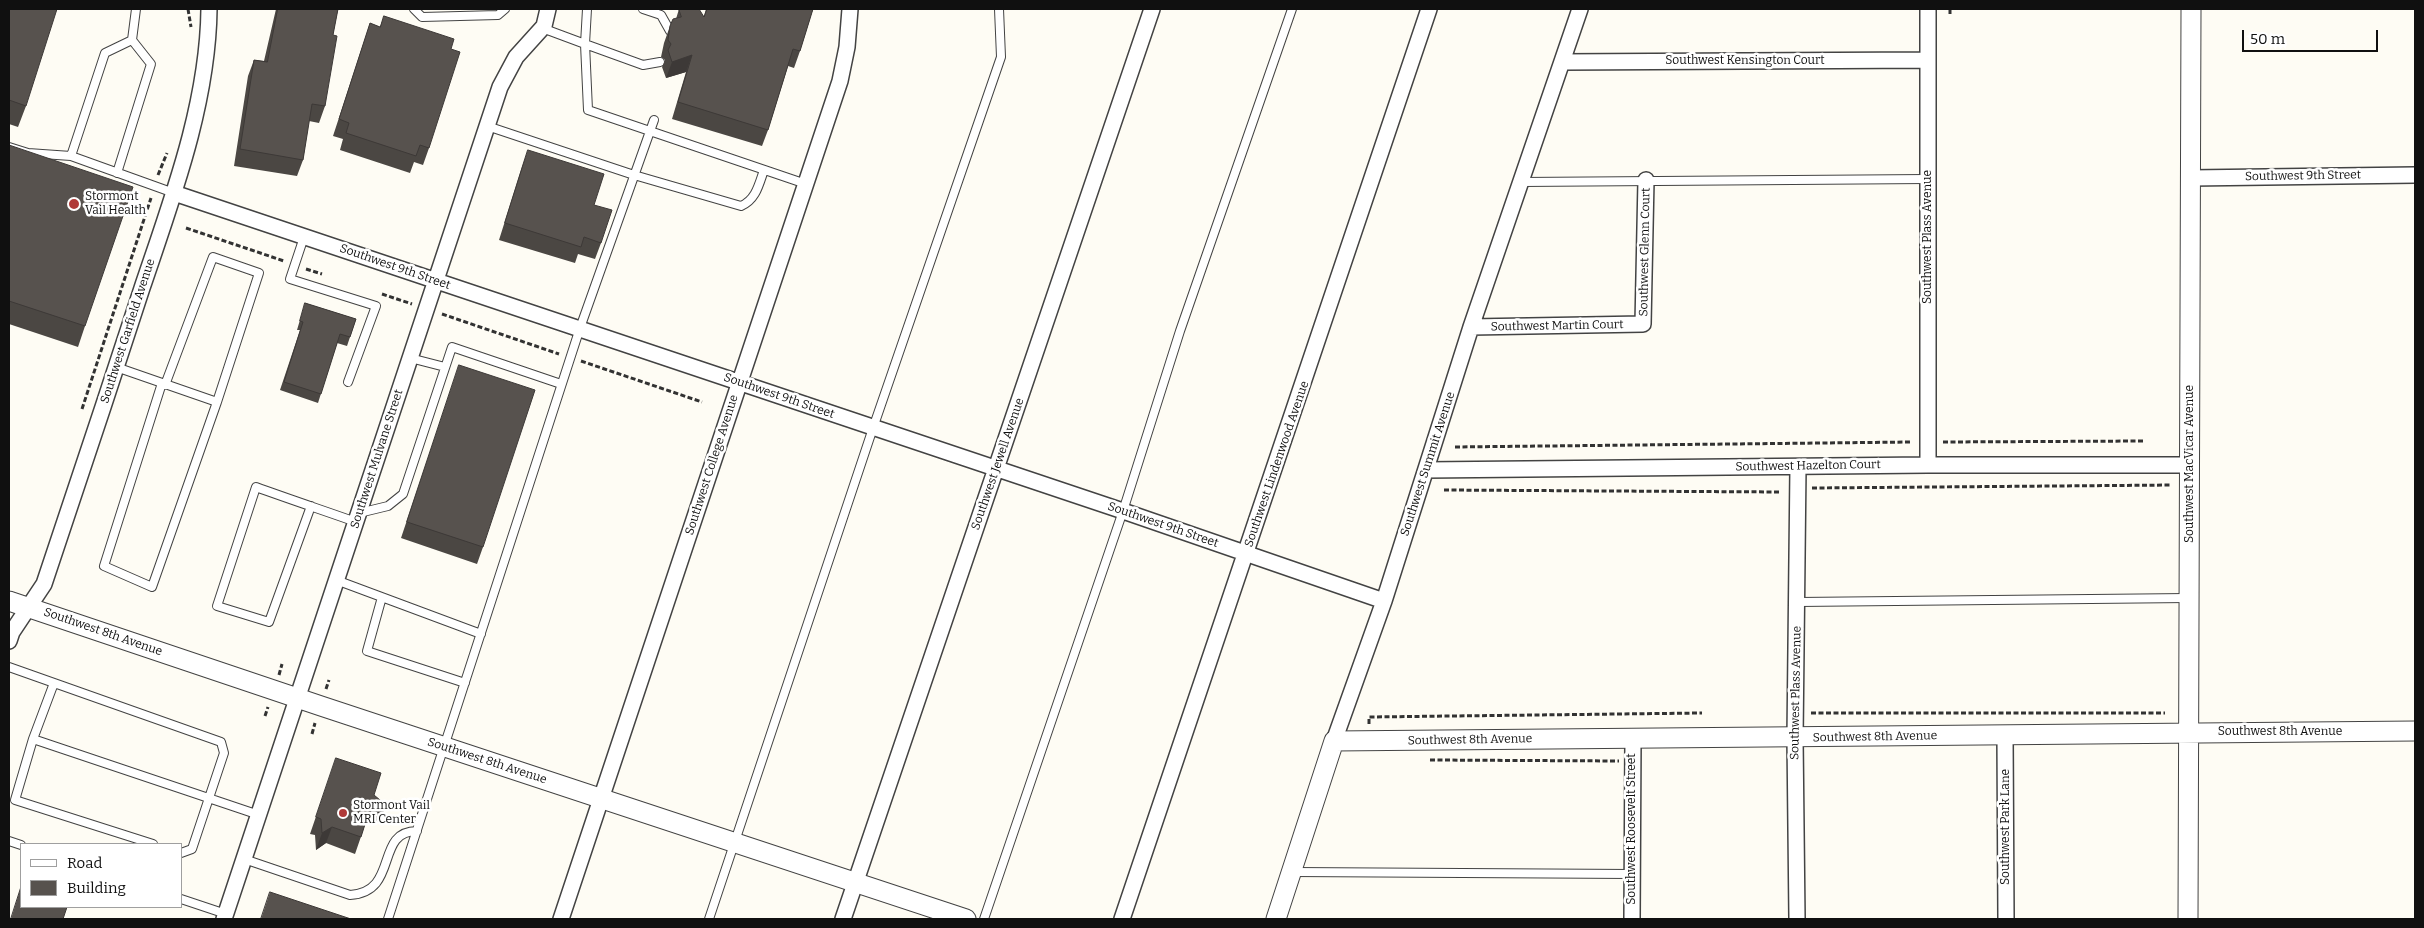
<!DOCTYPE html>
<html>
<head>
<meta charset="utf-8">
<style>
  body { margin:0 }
  #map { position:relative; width:2424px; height:928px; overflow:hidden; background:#fefcf4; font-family:Bitter,serif }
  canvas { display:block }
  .frame { position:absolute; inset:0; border:10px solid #101010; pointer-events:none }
  .legend { position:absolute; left:20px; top:843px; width:162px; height:65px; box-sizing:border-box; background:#fff; border:1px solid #9f9f9f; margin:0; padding:6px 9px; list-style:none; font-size:15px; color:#101010 }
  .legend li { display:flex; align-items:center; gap:10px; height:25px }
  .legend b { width:25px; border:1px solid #9f9f9f }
  .scale { position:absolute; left:2242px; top:30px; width:136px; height:22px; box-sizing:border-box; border:2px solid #101010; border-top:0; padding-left:6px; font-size:15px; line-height:18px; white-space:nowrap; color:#101010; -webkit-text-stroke:4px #fff; paint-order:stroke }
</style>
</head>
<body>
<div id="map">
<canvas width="2424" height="928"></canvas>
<div class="frame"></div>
<ul class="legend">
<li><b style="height:6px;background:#fff"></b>Road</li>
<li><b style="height:14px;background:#57524e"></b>Building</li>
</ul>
<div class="scale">50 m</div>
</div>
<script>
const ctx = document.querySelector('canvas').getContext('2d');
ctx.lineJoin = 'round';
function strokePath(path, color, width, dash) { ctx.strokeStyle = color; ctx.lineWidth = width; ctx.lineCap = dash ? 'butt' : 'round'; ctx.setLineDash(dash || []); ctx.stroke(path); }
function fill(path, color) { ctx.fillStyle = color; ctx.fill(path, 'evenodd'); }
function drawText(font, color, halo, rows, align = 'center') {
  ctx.font = font + ' Bitter,serif'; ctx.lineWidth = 5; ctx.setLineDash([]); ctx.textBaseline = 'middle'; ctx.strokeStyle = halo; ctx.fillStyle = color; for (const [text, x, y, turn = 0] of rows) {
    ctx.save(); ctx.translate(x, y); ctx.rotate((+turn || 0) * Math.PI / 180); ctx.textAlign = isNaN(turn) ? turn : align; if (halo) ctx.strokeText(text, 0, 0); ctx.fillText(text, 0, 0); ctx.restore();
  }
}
const service = new Path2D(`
  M136,9L132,40L105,53L71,156L174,193
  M414,9L422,17L498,15L505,9
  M643,9L661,15L670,31
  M542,28L585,44L587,9
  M660,62L643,65L585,44L588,110L806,184
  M487,126L634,175L741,206C756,200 759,184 764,170
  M9,147L28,153L71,156
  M117,173L151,64L132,40
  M1521,182L1928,179
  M304,237L290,279L376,306L348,382
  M410,358L445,367
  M116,367L217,402L152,587L104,566L162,383
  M165,385L213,257L259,273L217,402
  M311,506L269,622L217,606L256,487C289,499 322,510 356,522
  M359,513L388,506L403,494L452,347L561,384
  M336,580L481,634
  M382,597L367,651L465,683
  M1798,602L2188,598
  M9,667L221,742L224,753L192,849L181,853
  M33,739L54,683
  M9,841L21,845
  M153,844L15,800L33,739L259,815
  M244,859L350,895C400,892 374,831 417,831
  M1293,872L1632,874
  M181,899L226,914
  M388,919L580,328L654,120
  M709,919L873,428L1001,57L999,9
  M984,919L1123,511L1180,331L1292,9`);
const minor = new Path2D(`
  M1928,9V465
  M1562,62L1928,60
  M2191,178L2415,175
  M174,193L1123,511L1384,601
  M1471,327L1643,324L1646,180
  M1426,470L1928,465H2190
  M9,641L12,632L44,584C77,485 110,387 142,288C172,199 208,104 209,9
  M2005,735L2006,919
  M1334,741L1384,601L1471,327L1580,9
  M224,919L500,87L516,57L544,26L548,9
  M561,919L840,81L847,47L850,9
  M843,919L1152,9
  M1122,919L1429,9
  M1632,919L1633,738
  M1797,919L1795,738L1798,467`);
const tertiary = new Path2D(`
  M9,601L321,706L966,919
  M1276,919L1334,741L2415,731
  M2188,919L2191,9`);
strokePath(service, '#434343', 10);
strokePath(minor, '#434343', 18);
strokePath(tertiary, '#434343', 21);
strokePath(new Path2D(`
  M188,9L191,27
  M1950,9V16
  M158,175L167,153
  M186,228L284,261
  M306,269L322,274
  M382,294L412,304
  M442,314L559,354
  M581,361L702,402
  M82,409L151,198
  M1943,442L2143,441
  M1455,447L1912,442
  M1812,488L2172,485
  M1444,490L1781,492
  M279,675L282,664
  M326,689L329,680
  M1811,713H2165
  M265,716L268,707
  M1369,724V717L1702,713
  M312,734L315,723
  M1430,760L1619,761`), '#323232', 3, [5, 2.5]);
strokePath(service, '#fff', 8);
strokePath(minor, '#fff', 15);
strokePath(tertiary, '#fff', 19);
fill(new Path2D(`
  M9,9L26,106L18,127L9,124Z
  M276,9H338L333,35L325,106L319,123L309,121L303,160L297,176L234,166L248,76L254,60L264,61Z
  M679,9L704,16L706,9H813L800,51L794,68L788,66L768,130L762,146L672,119L686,72L666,78L662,67L665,60L661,57L664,43L670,26L676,19Z
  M384,16L451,49L429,148L423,165L414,162L410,173L340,150L343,139L333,136L370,23L380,27Z
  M9,145L85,326L78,347L9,324Z
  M528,150L594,205L601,243L595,259L578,254L575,263L499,240L522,167Z
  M305,303L356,319L347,346L337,343L318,403L280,390L300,330H297Z
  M459,365L483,547L477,564L401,538Z
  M336,758L380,821L365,825L355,854L326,843L316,850L315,835L310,834Z`), '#4b4743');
fill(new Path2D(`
  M692,55L686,72L666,78L672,62Z
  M386,805L380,821L364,825L370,808Z
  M332,827L326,843L316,850L322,833Z`), '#3d3937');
const building = new Path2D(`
  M9,9H57L26,106L9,100Z
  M278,9H338L333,35L337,36L325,106L312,104L303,160L240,149L254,60L267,62Z
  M679,9H699L704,17L707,9H813L800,51L793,49L768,130L678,102L692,55L672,62L668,50L671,44L668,40L670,26L673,19L681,17Z
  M384,16L454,39L451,49L460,52L429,148L420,145L416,156L346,133L349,123L339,119L370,23L380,27Z
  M9,145L133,187L85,326L9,301Z
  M528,150L604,174L594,205L612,210L601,243L584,237L581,247L505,223Z
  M305,303L356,319L350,337L340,334L321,394L284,382L303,322L300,321Z
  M459,365L535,390L483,547L407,522Z
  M336,758L381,773L374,795L386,805L370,808L361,837L332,827L322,833L321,819L316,817Z
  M21,887V907H67L63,919H11Z
  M270,892L351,919H261Z`);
fill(building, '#57524e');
strokePath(building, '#3d3937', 1);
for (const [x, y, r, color] of [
  [74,204,6,"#b03a38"],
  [343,813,5,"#b03a38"]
]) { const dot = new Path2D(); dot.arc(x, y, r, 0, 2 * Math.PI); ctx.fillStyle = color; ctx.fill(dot); strokePath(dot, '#fff', 2); }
drawText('12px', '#101010', '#fff', [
  ["Southwest Kensington Court",1745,61],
  ["Southwest 9th Street",2303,176,-1],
  ["Southwest Plass Avenue",1928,237,-90],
  ["Southwest Glenn Court",1645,252,-89],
  ["Southwest 9th Street",395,267,19],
  ["Southwest Martin Court",1557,326,-1],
  ["Southwest Garfield Avenue",128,331,-72],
  ["Southwest 9th Street",779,396,19],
  ["Southwest Mulvane Street",377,459,-72],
  ["Southwest Jewell Avenue",998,464,-71],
  ["Southwest Lindenwood Avenue",1277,464,-71],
  ["Southwest Summit Avenue",1428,464,-72],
  ["Southwest MacVicar Avenue",2190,464,-90],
  ["Southwest College Avenue",712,465,-72],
  ["Southwest Hazelton Court",1808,466,-1],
  ["Southwest 9th Street",1163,525,19],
  ["Southwest 8th Avenue",103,632,19],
  ["Southwest Plass Avenue",1796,693,-89],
  ["Southwest 8th Avenue",2280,732],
  ["Southwest 8th Avenue",1875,737,-1],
  ["Southwest 8th Avenue",1470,740,-1],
  ["Southwest 8th Avenue",487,761,18],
  ["Southwest Park Lane",2006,827,-90],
  ["Southwest Roosevelt Street",1632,829,-90]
]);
drawText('12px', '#101010', '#fff', [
  ["Stormont",85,197],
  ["Vail Health",85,211],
  ["Stormont Vail",353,806],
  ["MRI Center",353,820]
], 'left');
</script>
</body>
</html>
